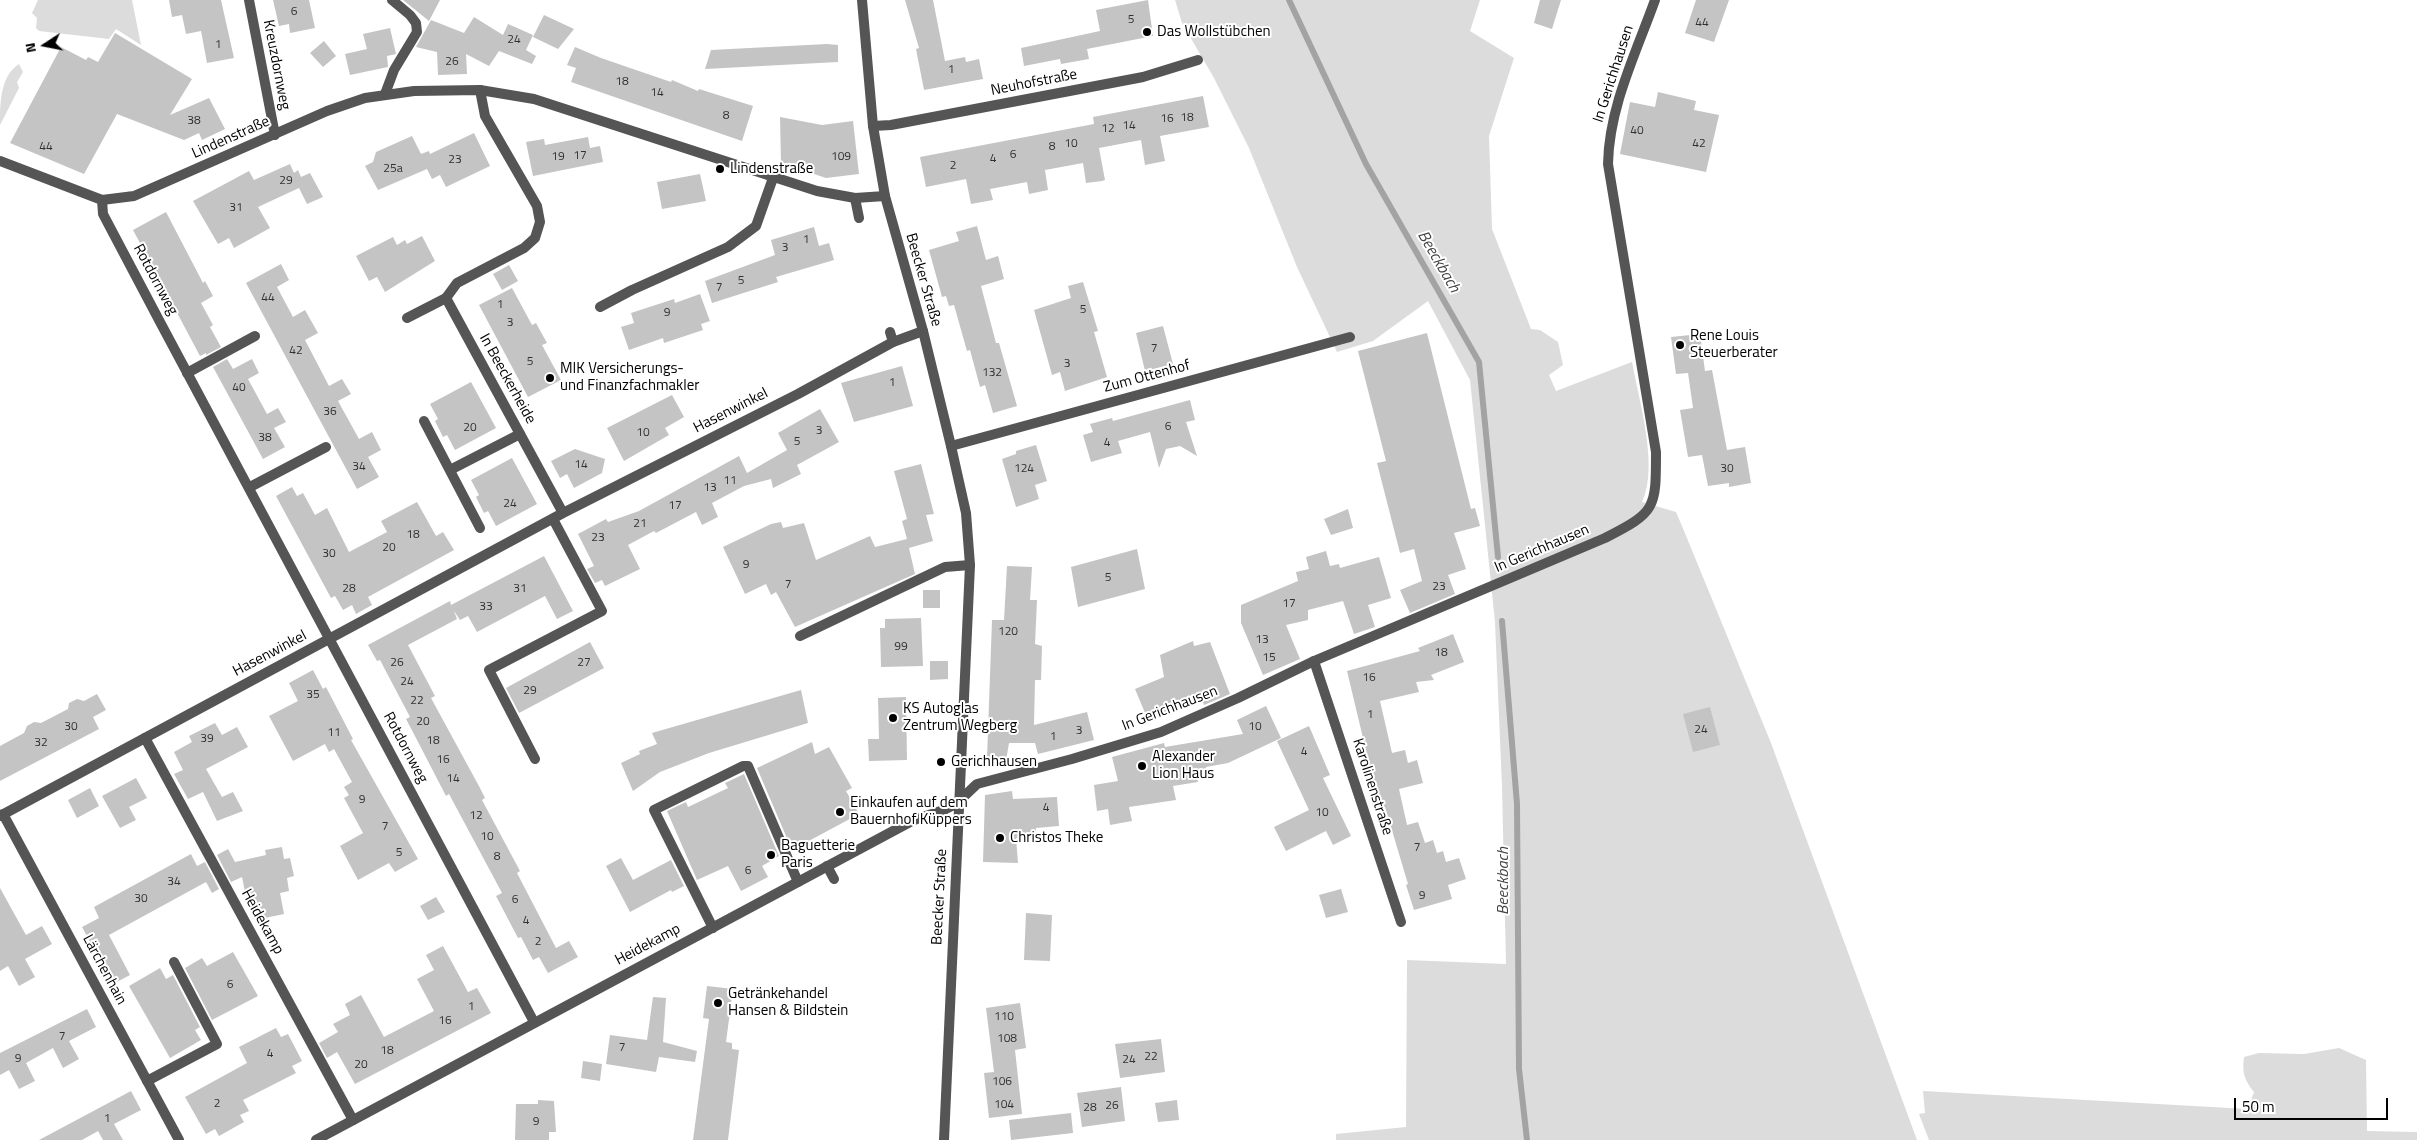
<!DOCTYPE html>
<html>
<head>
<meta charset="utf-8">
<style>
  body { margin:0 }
  #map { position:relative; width:2417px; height:1140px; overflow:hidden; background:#fff; font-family:"Titillium Web",sans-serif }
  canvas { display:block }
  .north { position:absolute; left:20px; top:20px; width:50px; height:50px; -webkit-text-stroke:4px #fff; paint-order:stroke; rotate:259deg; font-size:14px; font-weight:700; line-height:20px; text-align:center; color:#000 }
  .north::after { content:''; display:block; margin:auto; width:18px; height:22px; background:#000; clip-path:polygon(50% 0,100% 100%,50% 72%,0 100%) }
  .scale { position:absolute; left:2234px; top:1098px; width:154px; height:22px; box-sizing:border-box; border:2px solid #000; border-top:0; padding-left:6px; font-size:15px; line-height:18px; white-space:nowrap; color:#000; -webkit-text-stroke:4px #fff; paint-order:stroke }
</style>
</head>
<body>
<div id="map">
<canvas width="2417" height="1140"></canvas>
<div class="north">N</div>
<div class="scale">50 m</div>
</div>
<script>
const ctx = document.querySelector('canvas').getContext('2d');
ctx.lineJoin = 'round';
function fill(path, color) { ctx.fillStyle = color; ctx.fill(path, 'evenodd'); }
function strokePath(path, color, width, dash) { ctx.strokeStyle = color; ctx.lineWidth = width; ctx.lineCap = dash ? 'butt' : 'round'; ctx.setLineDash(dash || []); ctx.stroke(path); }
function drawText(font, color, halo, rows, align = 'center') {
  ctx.font = font + ' "Titillium Web",sans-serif'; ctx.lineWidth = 4; ctx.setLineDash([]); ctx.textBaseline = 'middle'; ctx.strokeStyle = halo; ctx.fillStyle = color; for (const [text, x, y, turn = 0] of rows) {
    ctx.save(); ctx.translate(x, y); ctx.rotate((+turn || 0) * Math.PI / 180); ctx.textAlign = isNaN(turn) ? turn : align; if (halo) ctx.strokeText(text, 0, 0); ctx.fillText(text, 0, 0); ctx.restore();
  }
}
fill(new Path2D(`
  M38,0H132L141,45L116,29L109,39L39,31L36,28L37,18L32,13Z
  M1175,0H1480L1470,31L1514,58L1489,136L1492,229L1531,329L1540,330L1558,342L1563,365L1549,375L1556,391L1632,362C1639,401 1659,466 1642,502L1676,512L1682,526L1771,743L1917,1140H1336V1134L1406,1127L1407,960L1506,964L1502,786L1495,622L1470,380L1428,301L1373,341L1337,352L1297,267L1249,148L1214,78L1182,23Z
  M19,64L23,72L17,82L19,88L0,125C0,104 0,76 19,64Z
  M2339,1048L2366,1060L2367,1131L2417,1132V1140H1929L1919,1114L1925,1113L1923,1091L2248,1109L2254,1092C2244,1080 2242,1072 2244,1057L2259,1053L2304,1054Z`), '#dcdcdc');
strokePath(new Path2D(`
  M1289,0L1366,164L1479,362L1498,557
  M1502,621L1517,804L1519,1069L1527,1140`), '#a3a3a3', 6);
fill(new Path2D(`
  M169,0H221L234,58L207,63L201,31L186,34L182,15L172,17Z
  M273,0H309L315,28L290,33L289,24L279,26Z
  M403,0H440L429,21Z
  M905,0H933L945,61L965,57L966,62L979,59L983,79L924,90L916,49L919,48Z
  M1148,0L1153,36L1087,49L1089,59L1061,64L1060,59L1024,66L1021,48L1100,31L1096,10Z
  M1540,0H1561L1552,29L1534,23Z
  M1696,0H1729L1714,42L1685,33Z
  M544,15L574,29L558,49L533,37Z
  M474,17L503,35L508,24L533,35L526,50L536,56L532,64L499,51L489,66L466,54L467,74L438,75L437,52L416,47L431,20L464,33Z
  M390,28L396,54L387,56L388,67L350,75L345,54L367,49L363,34Z
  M115,33L192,79L170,115L209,98L225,129L202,140L199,133L184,140L117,114L84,174L10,143L61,47L86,60L88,57L98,62Z
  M324,41L336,56L323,67L310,53Z
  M827,44L838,45V62L705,69L711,50Z
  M575,47L601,58L671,82L672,80L698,91L699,89L753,106L742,141L571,82L576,68L567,65Z
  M1658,92L1696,101L1694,110L1719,115L1706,172L1620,154L1630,102L1655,107Z
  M1203,96L1209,127L1160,136L1165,161L1145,165L1141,140L1099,148L1105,180L1102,181L1086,183L1083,163L1045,170L1048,190L1029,194L1027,182L990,189L993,200L971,204L966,179L926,187L920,157L1094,124L1093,117Z
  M780,117L822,125L853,121L859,174L826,178L781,163Z
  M474,133L490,166L446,187L440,175L432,179L427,169L378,190L365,166L373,162L376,152L412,136L421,154L429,151L430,154Z
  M588,137L590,148L600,146L603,162L533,176L526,142L544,139L545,145Z
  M290,164L294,173L298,170L301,177L310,173L323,197L307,204L299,188L258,207L270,228L234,248L229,238L218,244L193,201L249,171L254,180Z
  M700,174L706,201L662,209L657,182Z
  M166,212L203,283L205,281L213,296L201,303L213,325L210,327L221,347L206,355V353L200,356L133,230Z
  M977,226L986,260L998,256L1004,279L981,286L996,343H999L1017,406L993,413L985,385L980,387L970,350L967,351L954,305L949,306L946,296L942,297L929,250L959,241L956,232Z
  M814,227L819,246L829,243L834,260L776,277L778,282L712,303L705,281L775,255L771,240Z
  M422,236L435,261L385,292L377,277L369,281L356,256L393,237L397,245L405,240L407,244Z
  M281,264L289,280L277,287L293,317L305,310L318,333L305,340L329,386L342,379L351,394L338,401L359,439L372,432L381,450L368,457L379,477L357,489L246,283Z
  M509,265L518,281L502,290L493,274Z
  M1083,282L1098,331L1094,332L1107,377L1065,391L1060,372L1052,375L1034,310L1071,298L1068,286Z
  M512,288L532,325L536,323L547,343L542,345L561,380L528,397L479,305Z
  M700,294L710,321L701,324L703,330L664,343L663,338L629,350L621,327L634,323L631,313L674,299L675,303Z
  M1163,326L1173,364L1145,371L1136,333Z
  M1427,333L1471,509L1475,508L1480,526L1454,533L1466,569L1448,575L1455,594L1410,613L1400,590L1422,581L1414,549L1400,553L1377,463L1386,461L1358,351Z
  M1700,334L1705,371L1712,370L1727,450L1745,447L1751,483L1729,487V483L1708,486L1702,455L1688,457L1680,410L1693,408L1688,373L1676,374L1671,337Z
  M227,359L233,369L252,359L259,373L248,379L267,414L278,408L286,422L274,428L285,447L263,459L213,367Z
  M902,366L913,406L854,422L841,383Z
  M471,382L496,428L455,450L447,435L443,437L435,421L438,419L430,404Z
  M672,395L684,417L665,428L669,435L624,461L607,428Z
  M1190,400L1195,420L1186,422L1197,456L1180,446L1166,449L1159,468L1150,432L1118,441L1122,453L1091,462L1083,435L1093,432L1090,424L1112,418L1113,421Z
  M820,409L839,442L797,465L801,474L773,488L771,479L744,486L712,503L718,517L702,525L696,512L656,533L654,531L628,545L640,569L605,586L602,580L595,583L587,569L594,566L578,534L606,519L608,522L639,511L739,456L747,473L787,450L778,433Z
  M1036,445L1047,481L1035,485L1039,499L1016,507L1002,459L1016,454V451Z
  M575,449L605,459L602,473L574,488L567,474L560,478L551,461Z
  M512,458L537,504L496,526L488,511L484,513L476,497L479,495L471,480Z
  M921,464L934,514L926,515L933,541L909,548L915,574L795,627L776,592L771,595L766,584L745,594L723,547L771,524L781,522L783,528L804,523L816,560L870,536L875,547L907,539L902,521L907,519L894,471Z
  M292,487L297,496L303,493L315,515L327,508L349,552L387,532L381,521L417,502L436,536L443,532L454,550L368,597L372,605L356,614L352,605L343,610L335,596L331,598L276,496Z
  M1348,509L1353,528L1331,535L1324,519Z
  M1137,549L1145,589L1078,607L1071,567Z
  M1326,551L1330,566L1339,564L1340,568L1379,557L1391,598L1368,605L1375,627L1354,634L1343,601L1308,610V620L1286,625L1300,659L1263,675L1241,623V605L1298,581L1296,572L1309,569L1306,557Z
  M544,556L573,611L557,619L545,596L477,632L468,616L460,620L454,611L457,619L408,645L435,696L431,698L480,788L485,798L482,800L520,871L517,873L556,948L569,941L578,957L548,973L539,957L533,960L521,937L518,938L496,896L502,893L449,794L446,796L416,738L406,719L410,717L380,660L377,661L368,645L450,601L451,605Z
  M1007,566L1032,567L1030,600H1037L1035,644L1042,646L1041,680H1035L1034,725L1087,712L1094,740L1038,754L1035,743H1009L1006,761L987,758L992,620H1004Z
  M923,590H940V608H923Z
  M921,618L923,666L881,667L880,628H885V619Z
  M1453,634L1464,662L1431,675L1434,680L1416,682L1419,692L1380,701L1392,753L1405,750L1408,763L1417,760L1423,783L1399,789L1407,825L1418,822L1425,843L1433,840L1437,853L1443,851L1446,862L1459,858L1466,879L1448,885L1452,899L1414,910L1406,885L1408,884L1385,807L1374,809L1361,761L1368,759L1347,671L1420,651L1418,648Z
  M1193,641L1194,646L1210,642L1230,694L1204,705L1201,698L1148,720L1135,689L1164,677L1160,655Z
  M590,642L604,668L519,713L506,688Z
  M930,661H948V679L930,680Z
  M313,670L323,689L326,687L353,739L351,740L418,859L395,872L389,863L358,880L340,846L363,833L344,798L349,795L344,787L352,782L334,749L329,752L325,744L293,761L269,716L298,701L289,683Z
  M801,690L808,723L709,753L660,772L633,791L621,763L640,754L639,751L657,744L652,733Z
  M97,694L106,710L93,717L99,729L0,781V746L24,733L27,726L34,722L41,723L68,709L69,703L77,699L84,701Z
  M906,697L907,760L869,761L868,739H879L878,698Z
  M1266,706L1281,738L1228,763L1206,767L1207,770L1196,772L1198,782L1173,786L1176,800L1129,807L1132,821L1110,825L1108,809L1097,811L1094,785L1118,781L1112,757L1164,743L1165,747L1243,734L1237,720Z
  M1710,707L1720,745L1693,752L1683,714Z
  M215,723L222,735L237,727L248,747L206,769L222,797L233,792L243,811L217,821L203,792L188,799L174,774L183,770L174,752L192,742L189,736Z
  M1309,726L1330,775L1323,778L1351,836L1333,845L1326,831L1286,851L1274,827L1309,810L1277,741Z
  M812,742L815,754L829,747L852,788L846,791L859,814L792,850L757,768Z
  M744,774L779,856L762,866L768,877L741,891L728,866L697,880L667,811L686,802L688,807L728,788L725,783Z
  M136,778L147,798L129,807L136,820L120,828L102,796Z
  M90,788L99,806L77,818L68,800Z
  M1012,791L1013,799L1057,797L1059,826L1036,828V837L1016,838L1018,863L983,862L985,795Z
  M282,847L284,859L290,858L294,876L287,878L289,891L280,893L284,914L255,920L251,901L247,902L242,877L231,882L217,855L228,849L235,862L266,855L265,850Z
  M191,854L197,866L205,862L219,889L212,893L206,882L109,935L130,975L113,984L82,927L99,918L94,907Z
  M621,858L633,880L671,860L684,886L672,892L671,890L630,912L606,866Z
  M0,888L26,935L42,926L52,944L25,959L35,977L19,986L8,966L0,971Z
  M1341,889L1348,912L1326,918L1319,895Z
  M436,897L445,912L428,920L420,906Z
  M1026,913L1052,915L1050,961L1024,960Z
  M443,946L468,992L477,988L491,1013L355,1084L337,1052L327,1058L319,1043L338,1032L333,1024L350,1015L345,1004L361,995L384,1037L434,1011L417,979L434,970L426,955Z
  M233,952L258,996L212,1020L185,968L202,958L207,966Z
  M160,968L166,979L173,975L200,1027L195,1030L201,1040L170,1058L129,986Z
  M707,986L733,989L726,1042L732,1043V1049L739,1050L728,1140H693L709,1019L703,1018Z
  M653,997L666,998L663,1042L697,1051L695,1062L659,1057L656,1072L606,1064L610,1035L647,1040Z
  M1020,1003L1026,1048L1015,1050L1022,1114L989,1118L984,1073L994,1072L986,1008Z
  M87,1009L96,1027L69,1041L79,1059L63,1068L53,1048L26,1063L35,1081L19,1089L9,1070L0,1075V1053Z
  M276,1028L281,1037L288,1034L302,1061L292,1066L296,1073L243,1100L249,1111L240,1115L244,1122L219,1136L215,1129L206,1134L185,1097L247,1063L239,1047Z
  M1161,1039L1165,1072L1120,1078L1115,1044Z
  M583,1061L602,1064L600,1081L581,1078Z
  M1121,1087L1125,1121L1082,1127L1077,1093Z
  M131,1091L141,1110L114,1124L123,1140H103L98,1131L82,1140H39Z
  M538,1100L554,1101L556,1132H549V1140H515L516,1104H538Z
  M1177,1100L1179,1120L1158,1122L1155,1103Z
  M1071,1113L1073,1133L1011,1140L1009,1120Z`), '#c4c4c4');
strokePath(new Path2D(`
  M385,94L394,70L417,32L416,23L410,15L392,0
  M855,198L859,218
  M446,298L457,283L524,248L535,238L540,222L537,206L485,116L480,90
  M890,332L893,342
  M187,373L255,336
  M424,421L480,528
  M450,470L520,434
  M250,487L326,447
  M800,636L945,567L970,565
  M1314,661L1401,922
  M145,738L353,1120
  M535,759L489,670L602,611L553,519
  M827,866L834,879
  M713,928L654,810L743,766H748L798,882
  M147,1081L217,1044L174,962`), '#555', 10);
strokePath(new Path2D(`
  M249,0L275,135
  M873,126L891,125L1143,77L1198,60
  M0,161L102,200L134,196L327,111L365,98L414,91L480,90L534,99L817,191L855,198L885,196
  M102,200L103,214L160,322L534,1022
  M600,307L632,290L728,247L756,226L773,178
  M407,318L446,298L563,513
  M951,446L1350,337
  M959,801L977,784L1072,759L1161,732L1238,698L1314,661L1605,538C1656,512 1656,509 1656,452L1608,164C1609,107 1636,53 1655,0
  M3,814L179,1140
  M0,816L563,513L798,394L893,342L923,331`), '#555', 10);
strokePath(new Path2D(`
  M862,0L873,126L885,196L923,331L951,446L966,513L970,565L944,1140
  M316,1140L910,822C926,814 945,813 959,801`), '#555', 10);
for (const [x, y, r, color] of [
  [1147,32,5,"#000"],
  [720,169,5,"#000"],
  [1680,345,5,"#000"],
  [550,378,5,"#000"],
  [893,718,5,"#000"],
  [941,762,5,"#000"],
  [1142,766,5,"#000"],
  [840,812,5,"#000"],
  [1000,838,5,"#000"],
  [771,855,5,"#000"],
  [718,1003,5,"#000"]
]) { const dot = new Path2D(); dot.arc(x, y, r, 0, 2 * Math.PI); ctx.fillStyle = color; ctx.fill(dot); strokePath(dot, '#fff', 2); }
drawText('12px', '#313131', null, [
  ["6",294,12],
  ["5",1131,20],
  ["44",1702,23],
  ["24",514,40],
  ["1",218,45],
  ["26",452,62],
  ["1",951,70],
  ["18",622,82],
  ["14",657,93],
  ["8",726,116],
  ["18",1187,118],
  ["16",1167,119],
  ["38",194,121],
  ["14",1129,126],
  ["12",1108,129],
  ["40",1637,131],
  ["10",1071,144],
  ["42",1699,144],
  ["44",46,147],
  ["8",1052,147],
  ["6",1013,155],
  ["17",580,156],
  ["19",558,157],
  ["109",841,157],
  ["4",993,159],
  ["23",455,160],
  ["2",953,166],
  ["25a",393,169],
  ["29",286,181],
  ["31",236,208],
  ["1",806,240],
  ["3",785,248],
  ["5",741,281],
  ["7",719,288],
  ["44",268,298],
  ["1",500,305],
  ["5",1083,310],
  ["9",667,313],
  ["3",510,323],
  ["7",1154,349],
  ["42",296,351],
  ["5",530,362],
  ["3",1067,364],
  ["132",992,373],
  ["1",892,383],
  ["40",239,388],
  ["36",330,412],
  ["6",1168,427],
  ["20",470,428],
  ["3",819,431],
  ["10",643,433],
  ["38",265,438],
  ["5",797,442],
  ["4",1107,443],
  ["14",581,465],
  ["34",359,467],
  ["124",1024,469],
  ["30",1727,469],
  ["11",730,481],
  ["13",710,488],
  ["24",510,504],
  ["17",675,506],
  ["21",640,524],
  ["18",413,535],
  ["23",598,538],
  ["20",389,548],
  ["30",329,554],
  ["9",746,565],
  ["5",1108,578],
  ["7",788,585],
  ["23",1439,587],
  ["28",349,589],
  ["31",520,589],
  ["17",1289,604],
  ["33",486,607],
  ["120",1008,632],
  ["13",1262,640],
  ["99",901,647],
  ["18",1441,653],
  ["15",1269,658],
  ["26",397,663],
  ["27",584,663],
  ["16",1369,678],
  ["24",407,682],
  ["29",530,691],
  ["35",313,695],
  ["22",417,701],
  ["1",1370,715],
  ["20",423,722],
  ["30",71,727],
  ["10",1255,727],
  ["24",1701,730],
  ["3",1079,731],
  ["11",334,733],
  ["1",1053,737],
  ["39",207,739],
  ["18",433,741],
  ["32",41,743],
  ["4",1304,752],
  ["16",443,760],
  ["14",453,779],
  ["9",362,800],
  ["4",1046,808],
  ["10",1322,813],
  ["12",476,816],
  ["7",385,827],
  ["10",487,837],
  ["7",1417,848],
  ["5",399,853],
  ["8",497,857],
  ["6",748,871],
  ["34",174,882],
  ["9",1422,896],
  ["30",141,899],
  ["6",515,900],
  ["4",526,921],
  ["2",538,942],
  ["6",230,985],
  ["1",471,1007],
  ["110",1004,1017],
  ["16",445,1021],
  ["7",62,1037],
  ["108",1007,1039],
  ["7",622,1048],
  ["18",387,1051],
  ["4",270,1054],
  ["22",1151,1057],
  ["9",18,1059],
  ["24",1129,1060],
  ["20",361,1065],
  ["106",1002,1082],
  ["2",217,1104],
  ["104",1004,1105],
  ["26",1112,1106],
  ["28",1090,1108],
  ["1",107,1119],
  ["9",536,1122]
]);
drawText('15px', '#000', '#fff', [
  ["Das Wollstübchen",1157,32],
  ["Lindenstraße",730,169],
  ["Rene Louis",1690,336],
  ["Steuerberater",1690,353],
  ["MIK Versicherungs-",560,369],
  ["und Finanzfachmakler",560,386],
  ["KS Autoglas",903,709],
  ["Zentrum Wegberg",903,726],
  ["Alexander",1152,757],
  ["Lion Haus",1152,774],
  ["Gerichhausen",951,762],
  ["Einkaufen auf dem",850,803],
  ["Bauernhof Küppers",850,820],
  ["Christos Theke",1010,838],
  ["Baguetterie",781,846],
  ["Paris",781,863],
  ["Getränkehandel",728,994],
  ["Hansen & Bildstein",728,1011]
], 'left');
drawText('15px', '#000', '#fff', [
  ["Kreuzdornweg",276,65,79],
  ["In Gerichhausen",1614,74,-72],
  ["Neuhofstraße",1034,83,-11],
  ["Lindenstraße",231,138,-24],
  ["Rotdornweg",155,280,62],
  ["Beecker Straße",923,280,74],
  ["Zum Ottenhof",1147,377,-15],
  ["In Beeckerheide",507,379,61],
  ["Hasenwinkel",731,411,-27],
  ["In Gerichhausen",1542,549,-23],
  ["Hasenwinkel",270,654,-28],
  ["In Gerichhausen",1170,709,-21],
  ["Rotdornweg",405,748,62],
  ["Karolinenstraße",1372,787,72],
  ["Beecker Straße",940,897,-87],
  ["Heidekamp",262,922,61],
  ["Heidekamp",648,945,-28],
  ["Lärchenhain",104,970,62]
]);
drawText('italic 16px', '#444', '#fff', [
  ["Beeckbach",1438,262,60],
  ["Beeckbach",1504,881,-90]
]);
</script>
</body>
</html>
